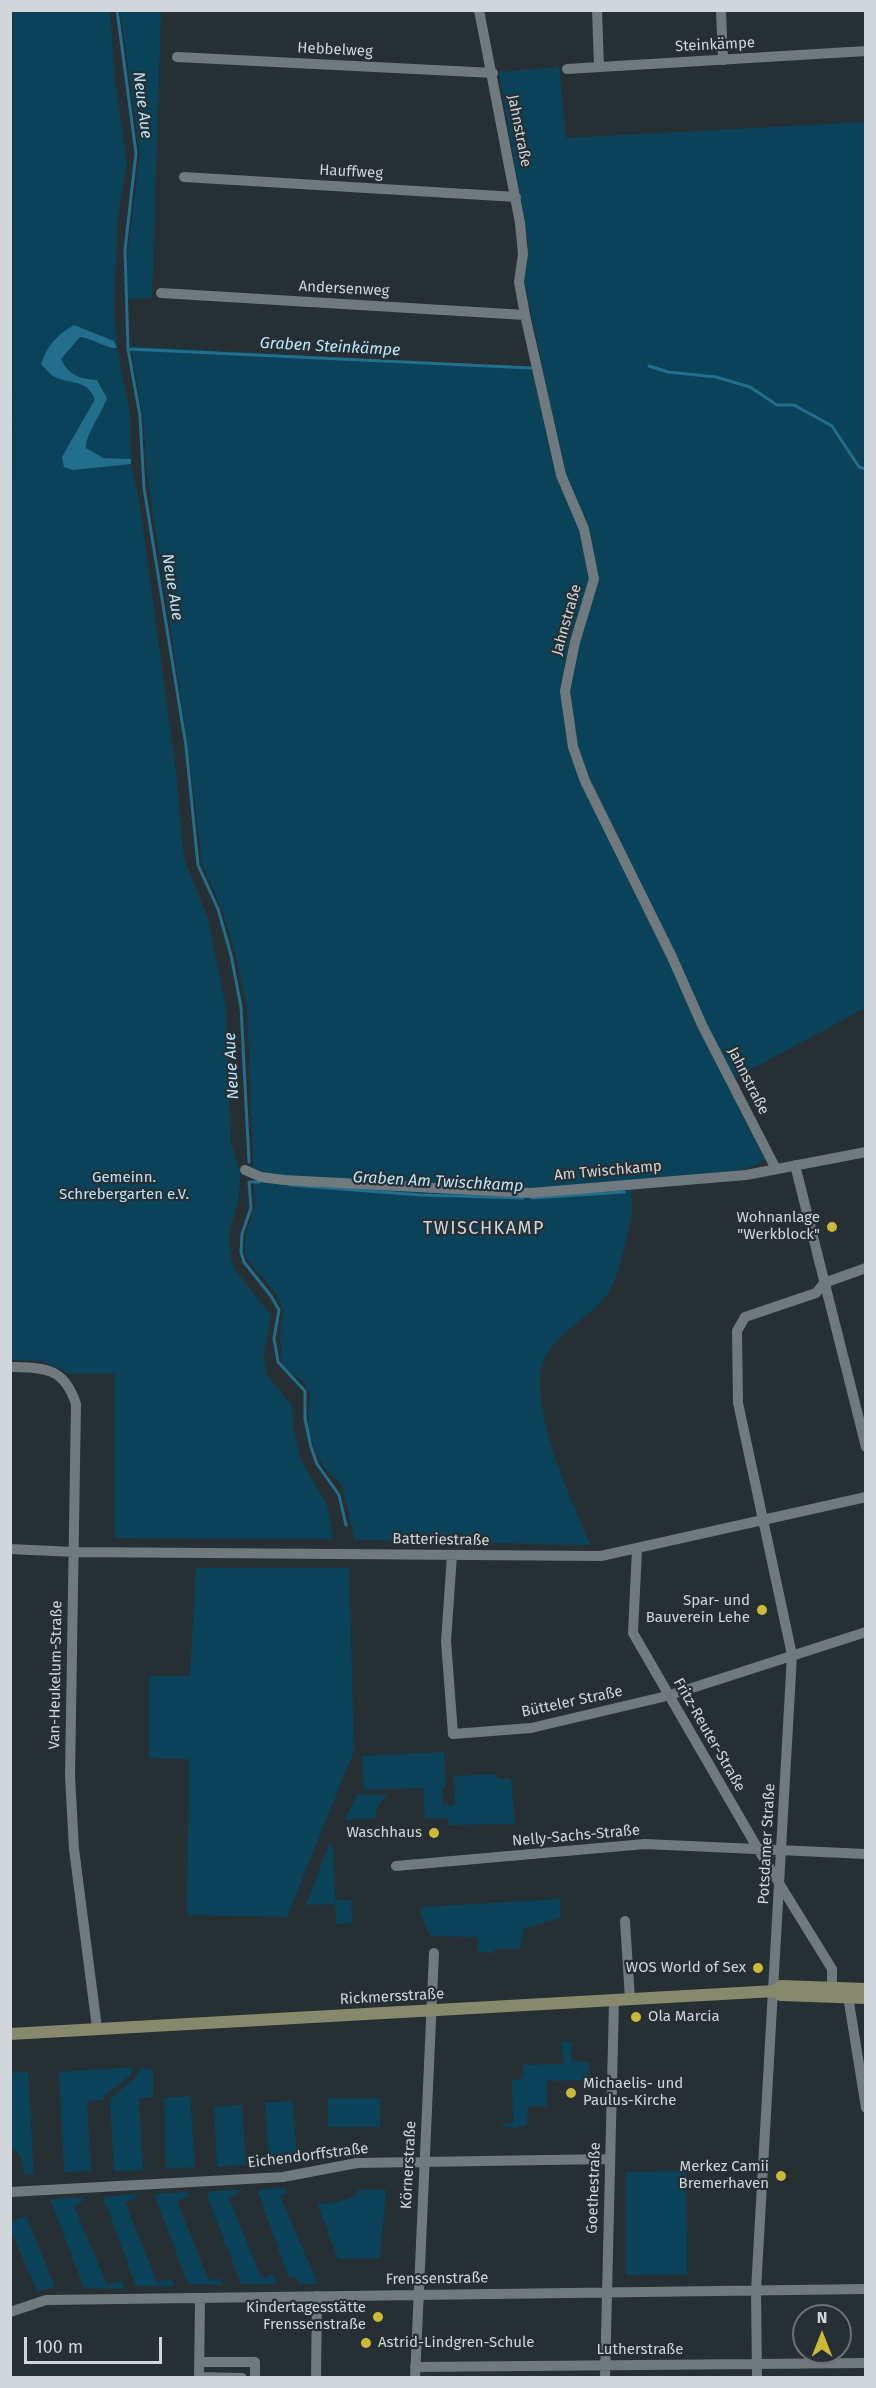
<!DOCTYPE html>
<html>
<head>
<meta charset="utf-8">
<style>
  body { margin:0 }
  #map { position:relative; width:876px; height:2388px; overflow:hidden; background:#262f33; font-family:"Fira Sans",sans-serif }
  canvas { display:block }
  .frame { position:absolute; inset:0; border:12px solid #d0d6d9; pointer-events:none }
  .north { position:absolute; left:792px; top:2304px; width:60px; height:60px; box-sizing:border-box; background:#262f33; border:2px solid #6a7275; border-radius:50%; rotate:0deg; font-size:16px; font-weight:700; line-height:24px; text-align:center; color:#d0d6d9 }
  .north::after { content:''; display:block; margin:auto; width:21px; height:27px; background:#cdb938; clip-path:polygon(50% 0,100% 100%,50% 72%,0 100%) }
  .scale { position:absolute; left:24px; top:2337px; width:138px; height:27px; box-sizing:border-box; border:3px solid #d0d6d9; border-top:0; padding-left:8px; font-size:18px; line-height:21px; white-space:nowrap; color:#d0d6d9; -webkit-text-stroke:4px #262f33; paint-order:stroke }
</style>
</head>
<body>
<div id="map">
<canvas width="876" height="2388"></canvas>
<div class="frame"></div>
<div class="north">N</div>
<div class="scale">100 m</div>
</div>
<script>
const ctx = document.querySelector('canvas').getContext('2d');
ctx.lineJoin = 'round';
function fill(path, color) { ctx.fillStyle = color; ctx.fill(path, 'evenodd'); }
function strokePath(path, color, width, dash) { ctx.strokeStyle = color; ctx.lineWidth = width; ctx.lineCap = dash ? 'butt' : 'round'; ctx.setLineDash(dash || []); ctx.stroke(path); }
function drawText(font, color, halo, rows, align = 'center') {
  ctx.font = font + ' "Fira Sans",sans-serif'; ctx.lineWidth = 4.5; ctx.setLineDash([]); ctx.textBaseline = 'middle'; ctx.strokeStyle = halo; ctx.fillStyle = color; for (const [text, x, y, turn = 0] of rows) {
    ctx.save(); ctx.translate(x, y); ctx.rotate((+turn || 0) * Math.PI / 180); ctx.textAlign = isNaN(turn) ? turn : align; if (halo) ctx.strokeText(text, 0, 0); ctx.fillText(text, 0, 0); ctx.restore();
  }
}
fill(new Path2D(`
  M13,11H110L115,80L127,164L118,213L114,308L117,348L130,414L131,459L103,458L86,448C85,436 102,413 107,398L98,380C81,379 69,375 61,359L80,337L90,338L111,349L114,341L74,325L47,349L72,380L91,389L95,399L62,457L73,470L131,464L139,500L175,763L184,858L208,919L226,1008L231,1142L240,1172L239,1200L229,1232L231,1259L236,1271L271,1315L264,1353L266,1374L292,1406L294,1430L301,1460L327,1505L333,1539L115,1538V1374H70L43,1361L11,1360Z
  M120,11H161L152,298L126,299L128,251L140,153Z
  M559,67L566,138L865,122V1008L726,1083L766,1161L742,1170L630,1181C631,1191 633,1203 632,1213C629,1230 619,1274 611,1288C593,1322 541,1334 540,1379C539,1433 570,1495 590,1545L355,1540L342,1485L325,1468L316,1453L308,1429L310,1394L304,1382L284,1368L282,1360L280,1338L283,1308L274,1291L247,1259L244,1251L246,1234L255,1207L247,1007L236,956L222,909L202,863L188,745L147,473L143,419L131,346L533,368L543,370L524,279L529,248L499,72Z
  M196,1568H349L354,1751L287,1917L187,1915L189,1759L149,1758V1676H190Z
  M444,1752L446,1787H442L443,1805H455L454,1776L494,1774L500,1779H511L515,1824L448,1825L447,1818L425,1819L423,1788L364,1790L362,1756Z
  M357,1794L387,1795L376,1809V1818L345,1820Z
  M330,1842L333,1848L335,1900H351L352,1923L336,1924L335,1904L306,1905Z
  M560,1899V1918L523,1929L520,1949H495L494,1953L478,1952V1937L430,1936L420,1912L421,1907Z
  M561,2042H572L571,2061L588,2062L590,2080L547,2081V2106H528L527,2124L515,2128L501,2126V2124L513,2123L512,2081L524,2078L523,2065L564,2064Z
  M133,2067L132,2074L104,2096V2100L87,2101L91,2171L64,2172L59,2072Z
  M140,2068L153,2069V2097L139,2099L143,2170L114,2171L110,2099L136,2077Z
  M28,2072L34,2174L25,2175L20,2155L11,2147L10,2073Z
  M190,2096L195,2167L166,2169L164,2098Z
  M328,2098H380V2127H328Z
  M293,2101L297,2160L269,2162L265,2103Z
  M242,2105L246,2165L217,2167L214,2107Z
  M686,2171L687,2275H626V2172Z
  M285,2188L287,2193L280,2196L318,2284H299L297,2278L288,2276L258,2192L262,2189Z
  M237,2190L239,2193L229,2199L262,2279L273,2274L277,2284H241L207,2196L211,2191Z
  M358,2190H386L380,2258L338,2259L317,2203L331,2204L355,2196Z
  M188,2192L190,2196L177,2201L209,2281L220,2278L223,2285L188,2284L154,2194Z
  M135,2194L138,2197L125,2203L157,2282L172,2279L174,2286H136L103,2197Z
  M83,2197L84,2200L74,2206L107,2285L122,2281L125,2289L84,2288L50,2199Z
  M26,2216L55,2287L37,2291L11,2231V2222Z`), '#0a4359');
fill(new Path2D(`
  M74,325L114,341L117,348C105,349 94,338 80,337L61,359C68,375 81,379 97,380L107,398C102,413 85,436 86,448L103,458L131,459V464L73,470L64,467L62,457L95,399C86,379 73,385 55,377C50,375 45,368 41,364C48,345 56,336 74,325Z`), '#226e8d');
strokePath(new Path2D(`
  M117,10L136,153L125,250L128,349L140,416L144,488L186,746L198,865L218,909L231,955L241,1007L249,1162
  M129,349L531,368
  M649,366L668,372L716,377L750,387L777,405H794L832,426L859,467L866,469
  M259,1182H249L251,1208L242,1234L241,1252L244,1262L271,1296L279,1310L274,1338L278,1362L305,1391V1419L311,1447L317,1464L339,1495L346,1525
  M290,1185L421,1195L523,1198
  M532,1198L624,1192`), '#226e8d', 3);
strokePath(new Path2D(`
  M479,10L520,223L523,254L519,282L525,315L561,475L584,529L594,579L575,642L565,691L573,747L585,781L672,957L702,1025L776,1169
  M597,10L599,67
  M721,10L723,60
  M177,57L493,73
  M567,69L866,51
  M184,177L516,197
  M161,293L525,315
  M795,1165L866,1447
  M245,1170L261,1177L284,1180L531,1193L746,1175L866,1152
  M10,1367C45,1368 64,1367 76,1404L70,1776L74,1849L97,2028
  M10,1549L74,1552L601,1556L866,1497
  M637,1549L633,1633L758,1849L832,1969V1987
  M452,1555L446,1641L453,1734L531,1728L667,1696L866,1632
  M396,1866L645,1844L866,1854
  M625,1921L630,1999
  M847,1990L866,2108
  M10,2192L283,2177L357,2163L610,2159
  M10,2312L46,2300L866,2289
  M199,2362H255V2378
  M415,2367L866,2363
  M199,2377L242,2378
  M199,2378L200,2298
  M316,2378L317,2296
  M415,2378L434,1953
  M605,2378L614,2000
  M757,2378L756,2290L792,1655L738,1403L737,1331L745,1317L816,1293L824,1283L866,1268`), '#6f797e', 10);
strokePath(new Path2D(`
  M775,1991L781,1995L866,1998
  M10,2034L775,1991L781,1986L866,1989`), '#87896c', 12);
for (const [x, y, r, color] of [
  [832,1227,6,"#cdb938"],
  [762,1610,6,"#cdb938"],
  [434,1833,6,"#cdb938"],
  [758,1968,6,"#cdb938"],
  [636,2017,6,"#cdb938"],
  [571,2093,6,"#cdb938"],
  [781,2176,6,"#cdb938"],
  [378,2317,6,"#cdb938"],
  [366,2343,6,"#cdb938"]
]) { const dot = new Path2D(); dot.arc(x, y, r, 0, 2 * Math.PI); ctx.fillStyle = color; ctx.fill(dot); strokePath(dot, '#262f33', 2); }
drawText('15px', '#d0d6d9', '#262f33', [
  ["Steinkämpe",715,45,-3],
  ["Hebbelweg",335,50,3],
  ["Jahnstraße",519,131,79],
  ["Hauffweg",351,172,3],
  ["Andersenweg",344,289,3],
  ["Jahnstraße",567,620,-74],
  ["Jahnstraße",748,1081,63],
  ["Am Twischkamp",608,1171,-5],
  ["Batteriestraße",441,1540,1],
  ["Van-Heukelum-Straße",56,1675,-89],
  ["Bütteler Straße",572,1702,-12],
  ["Fritz-Reuter-Straße",709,1735,60],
  ["Nelly-Sachs-Straße",576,1836,-5],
  ["Potsdamer Straße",767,1844,-87],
  ["Rickmersstraße",392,1997,-3],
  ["Eichendorffstraße",308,2156,-7],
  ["Körnerstraße",409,2165,-87],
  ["Goethestraße",594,2188,-88],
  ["Frenssenstraße",437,2279,-1],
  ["Lutherstraße",640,2350]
]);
drawText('15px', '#b8e5fb', '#262f33', [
  ["Gemeinn.",124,1178],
  ["Schrebergarten e.V.",124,1195]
]);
drawText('15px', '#d0d6d9', '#262f33', [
  ["Wohnanlage",820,1218],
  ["\"Werkblock\"",820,1235],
  ["Spar- und",750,1601],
  ["Bauverein Lehe",750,1618],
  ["Waschhaus",422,1833],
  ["WOS World of Sex",746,1968],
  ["Ola Marcia",648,2017,"left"],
  ["Michaelis- und",583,2084,"left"],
  ["Paulus-Kirche",583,2101,"left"],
  ["Merkez Camii",769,2167],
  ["Bremerhaven",769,2184],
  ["Kindertagesstätte",366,2308],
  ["Frenssenstraße",366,2325],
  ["Astrid-Lindgren-Schule",378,2343,"left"]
], 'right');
drawText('italic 16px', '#bae7fd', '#262f33', [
  ["Neue Aue",142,105,83],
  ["Graben Steinkämpe",330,347,3],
  ["Neue Aue",172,587,81],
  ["Neue Aue",232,1066,-93],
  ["Graben Am Twischkamp",438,1182,3]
]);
ctx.letterSpacing = '1.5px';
drawText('18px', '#d0d6d9', '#262f33', [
  ["TWISCHKAMP",484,1229]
]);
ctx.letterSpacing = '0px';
</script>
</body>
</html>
